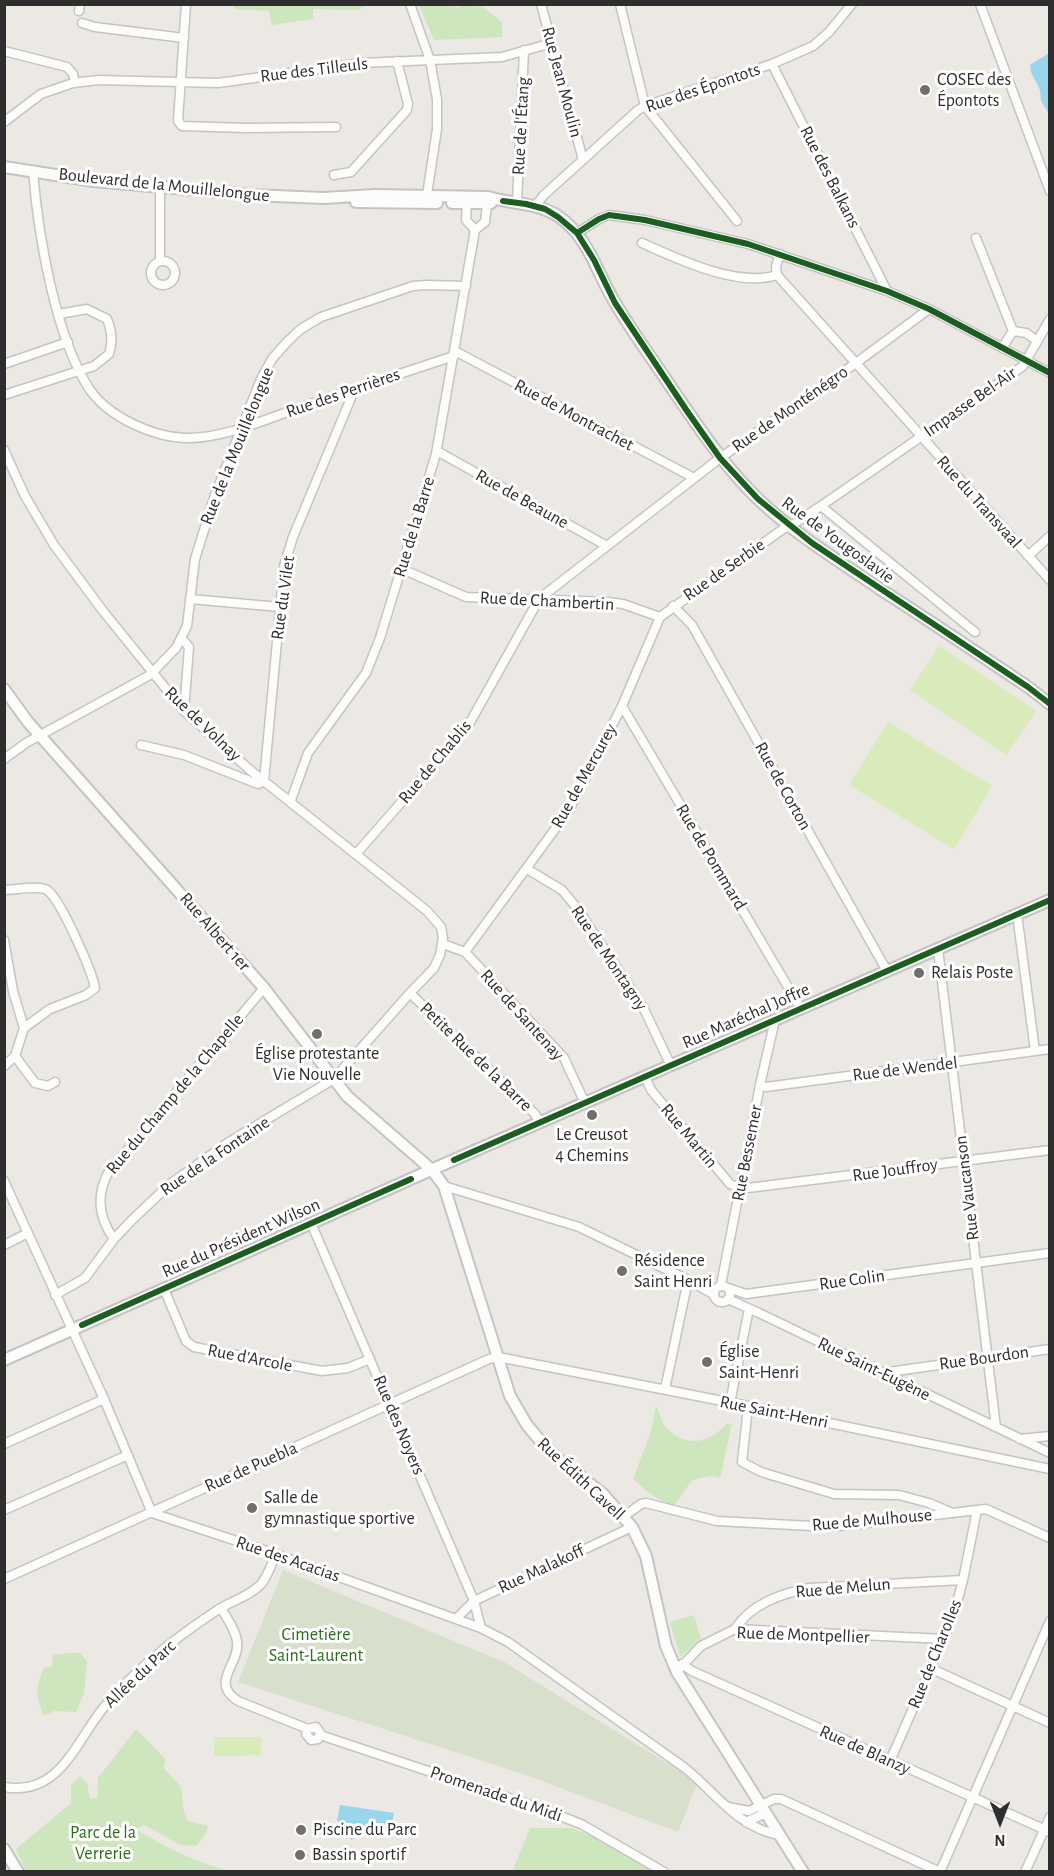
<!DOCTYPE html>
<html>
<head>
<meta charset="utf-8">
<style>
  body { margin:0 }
  #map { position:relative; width:1054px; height:1876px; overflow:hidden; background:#ece8e4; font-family:"Alegreya Sans",sans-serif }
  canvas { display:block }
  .frame { position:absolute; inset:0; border:6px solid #2e2e2e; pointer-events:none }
  .north { position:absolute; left:970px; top:1792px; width:60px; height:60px; -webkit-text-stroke:4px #fff; paint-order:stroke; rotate:180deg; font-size:16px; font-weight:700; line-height:24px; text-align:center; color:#2e2e2e }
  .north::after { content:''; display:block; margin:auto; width:21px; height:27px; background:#2e2e2e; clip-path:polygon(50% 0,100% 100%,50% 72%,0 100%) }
</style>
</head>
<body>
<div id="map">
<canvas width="1054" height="1876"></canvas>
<div class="frame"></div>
<div class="north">N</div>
</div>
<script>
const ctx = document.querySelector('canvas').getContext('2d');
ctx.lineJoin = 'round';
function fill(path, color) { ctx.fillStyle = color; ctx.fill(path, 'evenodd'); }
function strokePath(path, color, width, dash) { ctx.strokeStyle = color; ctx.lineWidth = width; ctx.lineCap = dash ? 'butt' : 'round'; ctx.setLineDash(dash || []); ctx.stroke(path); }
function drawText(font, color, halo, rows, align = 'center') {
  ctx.font = font + ' "Alegreya Sans",sans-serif'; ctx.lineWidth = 6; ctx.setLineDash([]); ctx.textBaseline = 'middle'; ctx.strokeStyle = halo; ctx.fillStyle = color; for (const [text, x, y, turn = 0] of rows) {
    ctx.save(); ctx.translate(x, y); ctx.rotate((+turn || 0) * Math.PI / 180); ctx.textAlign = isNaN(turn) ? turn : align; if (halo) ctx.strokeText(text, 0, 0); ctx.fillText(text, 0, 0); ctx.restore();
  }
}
fill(new Path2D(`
  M235,5V4L366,5L358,10L313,9V19L272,25L269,11L234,9Z
  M419,5H455L457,8C479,0 485,9 502,22V37L434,40Z
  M656,1406C660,1413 661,1421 666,1427C685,1449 711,1443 727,1423L732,1424L720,1478L710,1476L692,1480L674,1506C657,1500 646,1491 633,1479L650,1434Z
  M694,1615L701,1640L680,1657L670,1622Z
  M66,1653H80L87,1661L84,1694L76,1712L54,1711L44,1716C36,1696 35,1688 44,1668L52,1666L53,1655Z
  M136,1729L166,1760L163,1767L181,1787L184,1812L188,1821L208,1826L206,1834L196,1846L180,1845L144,1825L136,1829C165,1848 196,1862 229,1871H26L16,1849L71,1803V1786L78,1777H81L87,1783L90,1798H97L98,1778Z
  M530,1828H571L605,1841L653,1871L512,1872Z`), '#cee6be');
fill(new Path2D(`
  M283,1570L504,1662L683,1773L697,1784L678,1832L523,1774L238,1682Z`), '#d8e0cc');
fill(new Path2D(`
  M939,646L1036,711L1006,755L910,690Z
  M888,722L992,786L954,849L849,785Z
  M214,1737H261V1755L214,1756Z`), '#d9eabb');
fill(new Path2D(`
  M1049,53V114L1041,101L1040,90L1031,72L1030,65Z
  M340,1805L394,1813L391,1830L354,1824L353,1829L358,1833L352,1840L339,1829L342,1824L341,1822L337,1821Z`), '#99d6ec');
const minor = new Path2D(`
  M186,4L178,121L182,126L246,128L336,127
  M410,4L430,60L437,99V129L427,195L423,198
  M541,4L583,160
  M620,4L645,106L737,221
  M980,4L1050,191
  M79,11L80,4
  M82,23L95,27L184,38
  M4,51L67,67L73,74L75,83
  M772,64L887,291
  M4,122L41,94L73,83L98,80L218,83L362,63L502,57L552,43
  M33,171C38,234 55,337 90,390C109,417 153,437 185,438C223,439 263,420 299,408C351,390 402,373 454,356
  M334,175L351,172L407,110L408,104L397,61
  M160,188V261
  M467,197L466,220L475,230
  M517,202L524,50
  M535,206L544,195L638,110L645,106L772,64L813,46L829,32L852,4
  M577,233L599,219L609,215L645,220L748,244L887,291L929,309L1050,373
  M976,238L1013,331
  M642,243C678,259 738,288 777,275
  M780,254L776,266L777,275L1050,580
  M151 273a12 12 0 1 1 24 0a12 12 0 1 1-24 0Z
  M1013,331L1026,333L1037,341
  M1002,348L1013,331
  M455,351L694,478
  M4,364L68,342
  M4,395L94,366L109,354C113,342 112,331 107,319L87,309L59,314
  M4,450L25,496L54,545L103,611L184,711L250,770L427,911L441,927L443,938L440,955L434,968L410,993L334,1079L229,1142L170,1184L133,1219L114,1239L85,1278L55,1295
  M437,451L607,546
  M821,506L975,632
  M1028,556L1050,536
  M402,569L466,597L607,602L623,604L660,617
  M190,599L280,607
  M673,606L692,625L887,971
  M181,638L189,647L184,711
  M622,706L801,1009
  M141,745L184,755L258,784L264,781
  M4,759L26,743L150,675L176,648L187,626L195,559L215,495L261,379L272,359L287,342L301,329L321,317L413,286L426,285L466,286
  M264,781L284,566L293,537L351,398L349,391
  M291,800L308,753L366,673L380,638L436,454L475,230L485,222L488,197
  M356,854L468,726L539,599L720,458L856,363L929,309
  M527,869L562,890L577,908L644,1009L671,1066
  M4,890C14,890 39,885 47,890C60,898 92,971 95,988L86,995L50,1009L24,1028L15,1056L4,1066
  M1017,914L1035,1051
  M4,940L13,991L24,1028
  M443,944L465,952L564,1058L585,1103
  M938,949L996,1427
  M465,952L569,810L622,706L660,617L783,529C793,526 811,512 821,506L1023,366L1050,319
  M410,993L535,1114L540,1123
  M15,1056L35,1083L48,1086L55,1082
  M645,1077L651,1090L730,1184L740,1189L1050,1150
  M760,1085L766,1087L1050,1049
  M4,1181L104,1399L152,1513L261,1549L481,1628L508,1642L685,1768C716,1793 738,1828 780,1835
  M444,1186L579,1227L688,1280L713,1294
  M311,1223L474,1601L481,1628
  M114,1239C99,1219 96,1196 108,1173L264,988
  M4,1245L28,1233
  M721,1285L760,1085L774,1024L773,1021
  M714 1294a8 8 0 1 1 16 0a8 8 0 1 1-16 0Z
  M728,1288L746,1294L1050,1253
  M164,1289L186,1341L194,1347L322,1371L348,1368L370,1359
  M728,1299L759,1313L1050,1453
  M882,1373L1050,1349
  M665,1389L688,1280
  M730,1403L749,1309
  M748,1407L742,1462L761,1472L834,1494L899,1495L929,1503L950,1512
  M1020,1439L1050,1436
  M4,1444L104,1399
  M4,1510L128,1455
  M623,1517L641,1504L646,1503L717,1521L812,1526H841L986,1509L1050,1538
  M4,1579L489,1359L498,1357L738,1404L1050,1469
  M221,1608C227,1618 236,1631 237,1642C240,1665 209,1682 238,1701L308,1729L316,1727L320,1733L318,1739L311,1740L306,1734L308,1729
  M456,1619L474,1601L632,1527
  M735,1629C751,1604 780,1594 809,1588L963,1580
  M682,1664L692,1671L1050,1832
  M679,1669L701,1646L735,1629L944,1639
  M932,1669L1050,1723
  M320,1735L542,1809L581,1824L664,1872
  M890,1761L953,1617L963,1580L977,1510
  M4,1787C55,1796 72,1751 96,1718C105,1704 117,1692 129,1680C156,1653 187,1630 219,1609C232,1601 252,1595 262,1583C268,1575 272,1563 276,1554
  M728,1807L749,1811L774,1799H781L940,1872
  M746,1822L766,1813
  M940,1872L1050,1621
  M1025,1872L1050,1817`);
const tertiary = new Path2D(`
  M432,1170L444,1186L510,1396L527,1425L542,1443L558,1459L603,1494L632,1527L646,1556L666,1646L677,1672L803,1872
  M4,1849L18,1872`);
const secondary = new Path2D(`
  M4,167L94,181L252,195L323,198L375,195L488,197C511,204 536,202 558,216C590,238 597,275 617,306C635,336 656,364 675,393C701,431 726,468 759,500C796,535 839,561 880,589C930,621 979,654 1028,687L1050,704
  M356,202L437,203
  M452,203H491
  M4,689L28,722L264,988L347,1096L432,1170
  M4,1360L449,1162L1050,900`);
strokePath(minor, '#c5c4c5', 11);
strokePath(tertiary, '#c5c4c5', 14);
strokePath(secondary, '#c5c4c5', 14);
strokePath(minor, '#fcfcfb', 8);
strokePath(tertiary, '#fcfcfb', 10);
strokePath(secondary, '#fcfcfb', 10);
strokePath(new Path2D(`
  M503,201L526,204L545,209L558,217L577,233L594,260L615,303L687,411L720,458L758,499L812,543L1028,687L1050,704
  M577,233L599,219L609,215L645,220L748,244L887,291L929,309L1050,373
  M454,1160L1050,900
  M82,1325L411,1179`), '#1b5e20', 6);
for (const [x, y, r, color] of [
  [925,90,6,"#706f6e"],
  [919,973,6,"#706f6e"],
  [317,1034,6,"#706f6e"],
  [592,1115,6,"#706f6e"],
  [622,1271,6,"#706f6e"],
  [707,1362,6,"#706f6e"],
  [252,1508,6,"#706f6e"],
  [301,1830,6,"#706f6e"],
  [300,1855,6,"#706f6e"]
]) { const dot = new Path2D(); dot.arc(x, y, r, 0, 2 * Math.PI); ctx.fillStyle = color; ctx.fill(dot); strokePath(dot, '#fff', 2); }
drawText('18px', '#2e2e2e', '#fff', [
  ["Rue des Tilleuls",314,70,-7],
  ["Rue Jean Moulin",562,82,75],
  ["Rue des Épontots",703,88,-19],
  ["Rue de l'Étang",521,126,-87],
  ["Rue des Balkans",830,177,63],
  ["Boulevard de la Mouillelongue",164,185,6],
  ["Rue des Perrières",343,393,-19],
  ["Impasse Bel-Air",970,402,-35],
  ["Rue de Monténégro",790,409,-35],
  ["Rue de Montrachet",574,415,28],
  ["Rue de la Mouillelongue",237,446,-68],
  ["Rue de Beaune",522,499,29],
  ["Rue du Transvaal",979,502,48],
  ["Rue de la Barre",414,527,-73],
  ["Rue de Yougoslavie",838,540,36],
  ["Rue de Serbie",724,570,-35],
  ["Rue du Vilet",283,598,-82],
  ["Rue de Chambertin",547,601,3],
  ["Rue de Volnay",203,724,44],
  ["Rue de Chablis",435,762,-50],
  ["Rue de Mercurey",584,776,-61],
  ["Rue de Corton",783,786,61],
  ["Rue de Pommard",711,857,59],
  ["Rue Albert 1er",215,932,49],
  ["Rue de Montagny",609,958,56],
  ["Rue de Santenay",522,1015,48],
  ["Rue Maréchal Joffre",746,1016,-24],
  ["Petite Rue de la Barre",476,1057,44],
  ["Rue de Wendel",905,1069,-7],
  ["Rue du Champ de la Chapelle",175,1094,-50],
  ["Rue Martin",689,1136,50],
  ["Rue Bessemer",747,1153,-79],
  ["Rue de la Fontaine",215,1156,-34],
  ["Rue Jouffroy",895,1170,-8],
  ["Rue Vaucanson",967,1188,-97],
  ["Rue du Président Wilson",241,1238,-24],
  ["Rue Colin",852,1280,-8],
  ["Rue d'Arcole",250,1358,11],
  ["Rue Bourdon",984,1358,-8],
  ["Rue Saint-Eugène",874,1369,26],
  ["Rue Saint-Henri",774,1412,11],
  ["Rue des Noyers",399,1425,67],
  ["Rue de Puebla",251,1467,-24],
  ["Rue Édith Cavell",581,1479,43],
  ["Rue de Mulhouse",872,1520,-5],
  ["Rue des Acacias",288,1559,19],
  ["Rue Malakoff",541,1569,-25],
  ["Rue de Melun",843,1588,-5],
  ["Rue de Montpellier",803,1635,2],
  ["Rue de Charolles",935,1654,-68],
  ["Allée du Parc",140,1674,-43],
  ["Rue de Blanzy",865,1750,24],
  ["Promenade du Midi",496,1794,19]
]);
drawText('18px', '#2e2e2e', '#fff', [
  ["COSEC des",937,80],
  ["Épontots",937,101],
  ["Relais Poste",931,973],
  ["Église protestante",317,1054,"center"],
  ["Vie Nouvelle",317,1075,"center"],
  ["Le Creusot",592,1135,"center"],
  ["4 Chemins",592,1156,"center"],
  ["Résidence",634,1261],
  ["Saint Henri",634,1282],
  ["Église",719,1352],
  ["Saint-Henri",719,1373],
  ["Salle de",264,1498],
  ["gymnastique sportive",264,1519],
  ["Piscine du Parc",313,1830],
  ["Bassin sportif",312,1855]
], 'left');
drawText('18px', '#2c6e1b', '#fff', [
  ["Cimetière",316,1635],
  ["Saint-Laurent",316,1656],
  ["Parc de la",103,1833],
  ["Verrerie",103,1854]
]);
</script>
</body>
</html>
